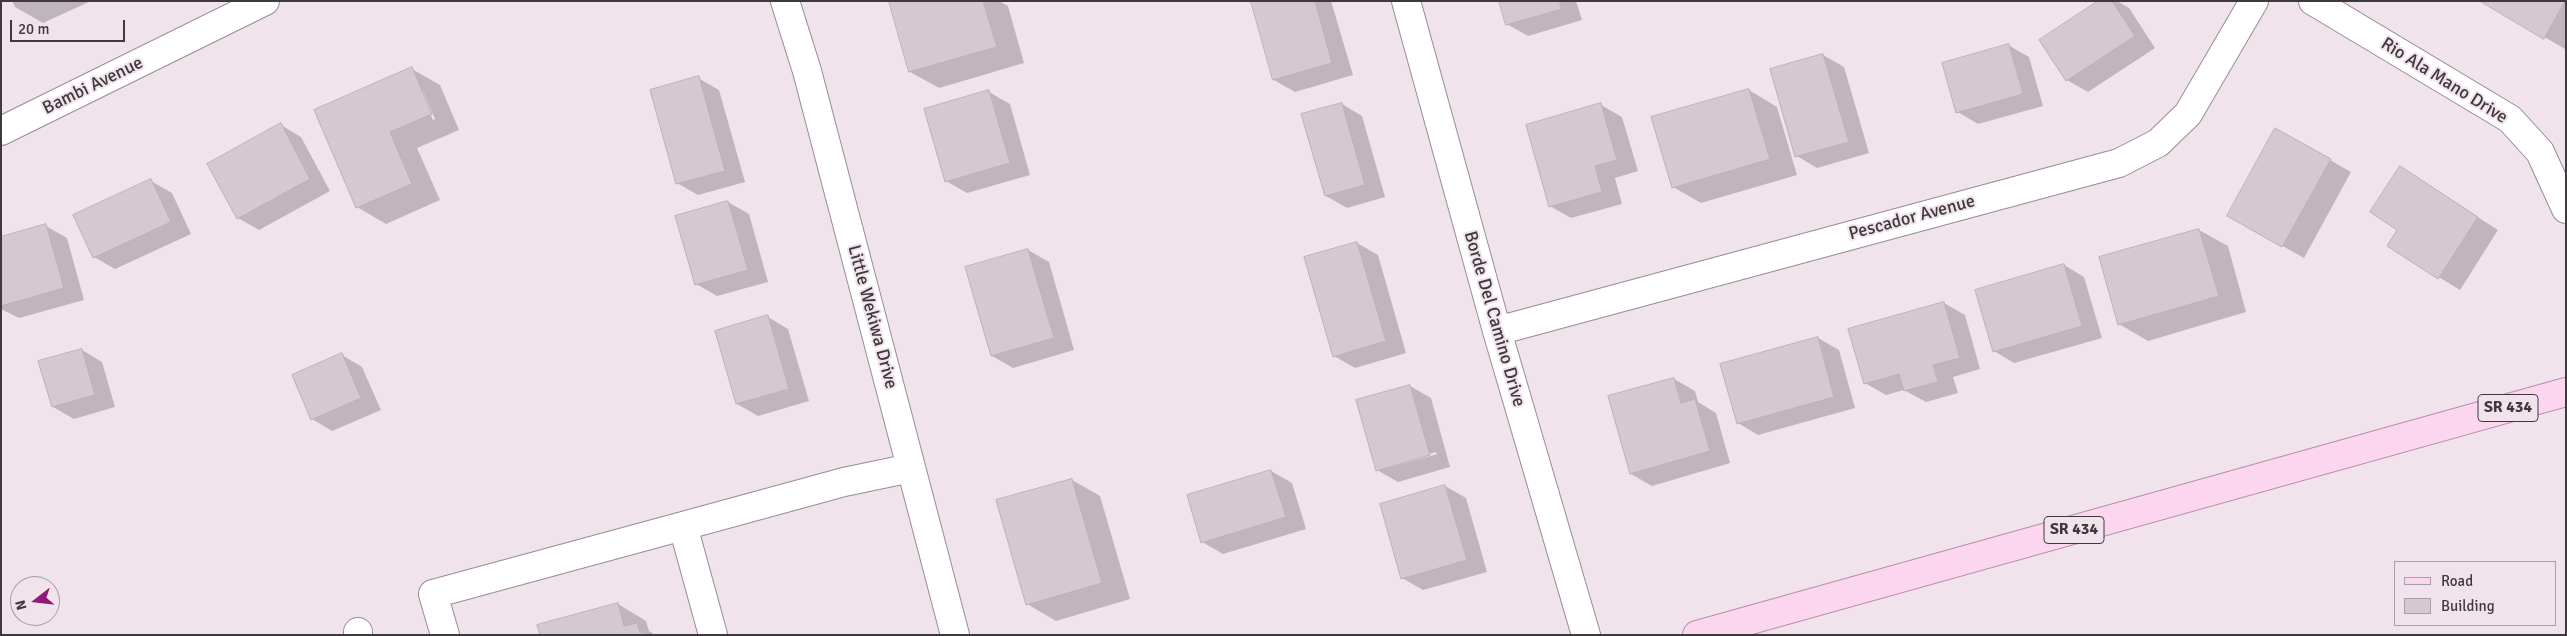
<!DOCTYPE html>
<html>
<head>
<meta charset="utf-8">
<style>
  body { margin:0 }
  #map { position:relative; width:2567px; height:636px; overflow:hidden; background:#f1e3ec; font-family:Signika,sans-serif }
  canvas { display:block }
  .frame { position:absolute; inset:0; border:2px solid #3e393c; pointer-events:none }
  .legend { position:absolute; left:2394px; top:561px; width:162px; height:65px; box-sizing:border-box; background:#f1e3ec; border:1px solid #a99fa6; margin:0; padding:6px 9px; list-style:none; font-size:15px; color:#3e393c }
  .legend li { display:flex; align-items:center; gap:10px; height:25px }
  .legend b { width:25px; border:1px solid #a99fa6 }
  .north { position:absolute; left:10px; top:576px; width:50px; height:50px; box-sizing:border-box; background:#f1e3ec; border:1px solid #a99fa6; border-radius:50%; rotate:254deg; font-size:14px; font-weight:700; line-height:20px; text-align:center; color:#3e393c }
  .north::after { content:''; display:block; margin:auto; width:18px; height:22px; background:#911977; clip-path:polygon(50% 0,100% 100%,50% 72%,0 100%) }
  .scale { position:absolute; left:10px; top:20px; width:115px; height:22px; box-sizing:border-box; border:2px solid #3e393c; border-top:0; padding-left:6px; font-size:15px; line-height:18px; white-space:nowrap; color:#3e393c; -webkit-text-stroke:4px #f1e3ec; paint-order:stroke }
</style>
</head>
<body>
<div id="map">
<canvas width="2567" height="636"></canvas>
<div class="frame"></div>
<ul class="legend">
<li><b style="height:6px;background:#fcd6ef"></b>Road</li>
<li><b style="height:14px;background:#d5c8d0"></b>Building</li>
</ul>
<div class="north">N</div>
<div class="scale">20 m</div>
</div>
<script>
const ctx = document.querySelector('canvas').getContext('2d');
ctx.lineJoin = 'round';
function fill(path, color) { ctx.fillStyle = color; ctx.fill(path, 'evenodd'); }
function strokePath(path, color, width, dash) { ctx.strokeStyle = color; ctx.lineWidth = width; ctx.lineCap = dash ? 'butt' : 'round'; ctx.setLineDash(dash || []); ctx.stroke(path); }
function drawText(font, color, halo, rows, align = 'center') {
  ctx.font = font + ' Signika,sans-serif'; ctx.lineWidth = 4; ctx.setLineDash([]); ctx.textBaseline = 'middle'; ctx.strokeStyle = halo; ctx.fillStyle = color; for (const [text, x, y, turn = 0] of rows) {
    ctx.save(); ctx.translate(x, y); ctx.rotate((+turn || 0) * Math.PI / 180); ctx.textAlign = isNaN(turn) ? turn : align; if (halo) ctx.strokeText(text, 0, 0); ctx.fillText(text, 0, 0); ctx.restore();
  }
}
fill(new Path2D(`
  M12,1H91L43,23L15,7Z
  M890,1H999L1008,6L1024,63L939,88L910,72Z
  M1252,1H1331L1353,75L1295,92L1274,80Z
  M1501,1H1576L1582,20L1528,36L1507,24Z
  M2100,1H2117L2129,8L2155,48L2088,92L2067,80Z
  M2483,1H2566V48L2565,49Z
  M2008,45L2029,57L2043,106L1978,124L1958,112Z
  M1823,55L1844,67L1869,153L1817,168L1797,156Z
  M412,69L440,85L459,130L417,148L440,200L386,224L357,207ZM420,91H423L435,119L433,120Z
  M698,78L719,90L745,182L698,195L677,183Z
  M1749,90L1777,107L1797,175L1701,203L1673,187Z
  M989,92L1010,104L1030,175L967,193L946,181Z
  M1342,104L1362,116L1385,197L1347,208L1326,196Z
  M1601,105L1622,117L1638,171L1615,178L1622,204L1571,218L1550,206Z
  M281,125L301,137L330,191L259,230L238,218Z
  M2276,129L2351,172L2304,258L2249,227Z
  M2400,168L2498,230L2460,290L2388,246L2399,229Z
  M151,181L172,193L191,234L115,269L94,257Z
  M728,202L749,214L768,282L717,296L696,284Z
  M46,226L67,238L84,300L19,318L1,309V239Z
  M2199,230L2228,246L2246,312L2148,341L2119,324Z
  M1357,243L1378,255L1406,353L1355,368L1334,356Z
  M1028,250L1049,262L1074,350L1013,368L992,356Z
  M2064,265L2084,277L2102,338L2014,363L1994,351Z
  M1944,303L1965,315L1980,369L1953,377L1958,393L1926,402L1904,390L1886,395L1865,383Z
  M768,317L788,329L809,401L758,416L737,404Z
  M1818,338L1839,350L1855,408L1758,435L1738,423Z
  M82,350L102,362L115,407L74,419L53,407Z
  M342,355L362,367L381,410L332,431L312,419Z
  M1674,379L1695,391L1698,402L1716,413L1730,463L1652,486L1631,474Z
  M1410,386L1431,398L1450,467L1398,482L1377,470ZM1436,452L1437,454L1391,467V465Z
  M1271,471L1292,483L1306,529L1223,554L1202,542Z
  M1072,480L1100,496L1130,599L1056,621L1027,604Z
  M1445,486L1466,498L1487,572L1423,590L1402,578Z
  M618,604L646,621L649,631L655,635H541Z`), '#0003');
const building = new Path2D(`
  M889,1H983L997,47L909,72Z
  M1251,1H1315L1332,63L1273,80Z
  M1499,1H1559L1562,9L1506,25Z
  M2098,1H2112L2135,36L2066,81L2039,40Z
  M2480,1H2565L2544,39Z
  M2009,44L2023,94L1956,113L1942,63Z
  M1823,54L1849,142L1795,157L1770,69Z
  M412,67L432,114L390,132L412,184L356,208L314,110Z
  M699,76L725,171L676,184L650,90Z
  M1749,89L1770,159L1672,188L1651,117Z
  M989,90L1010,163L945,182L924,109Z
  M1342,103L1365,185L1325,196L1301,114Z
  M1601,103L1617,160L1595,166L1602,192L1549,207L1526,125Z
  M281,123L310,179L237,219L207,164Z
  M2275,128L2331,159L2282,247L2227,216Z
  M2400,166L2478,217L2438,279L2387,246L2397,230L2370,212Z
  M151,179L171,222L93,258L73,215Z
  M728,201L748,270L695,285L675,216Z
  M46,224L64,288L1,306V237Z
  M2199,229L2219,296L2118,325L2099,257Z
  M1357,242L1386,341L1333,357L1304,257Z
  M1028,249L1054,338L991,356L965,267Z
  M2064,264L2082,326L1993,352L1975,290Z
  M1944,302L1960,358L1933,365L1938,382L1904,391L1899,374L1864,384L1848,329Z
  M768,315L789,389L736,404L715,331Z
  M1818,337L1834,397L1737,424L1720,364Z
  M82,349L95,395L52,407L38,361Z
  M342,353L361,398L311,420L292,375Z
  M1674,378L1681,403L1695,399L1710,451L1630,474L1608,396Z
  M1410,385L1430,455L1376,471L1356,400Z
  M1271,470L1286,517L1201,543L1187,495Z
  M1072,479L1102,583L1026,605L996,500Z
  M1445,485L1467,560L1401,579L1380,504Z
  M618,603L624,626L637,623L640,633L644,632V635H540L537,625Z`);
fill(building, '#d5c8d0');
strokePath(building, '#bcafb7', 1);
const minor = new Path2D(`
  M785,1L807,71L955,635
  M1406,1L1497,331L1586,635
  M2313,1L2510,119L2540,152L2566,209
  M1,131L265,1
  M1497,331L2119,163L2158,143L2188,114L2254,1
  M358,632V635
  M445,635L433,594L683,526
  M713,635L683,526L844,482L911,468`);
const major = new Path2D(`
  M1697,635L2566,392`);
strokePath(minor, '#988c93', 30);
strokePath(major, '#b88daa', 30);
strokePath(minor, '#fff', 28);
strokePath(major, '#fcd6ef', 28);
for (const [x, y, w] of [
  [2508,408,60],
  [2074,530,60]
]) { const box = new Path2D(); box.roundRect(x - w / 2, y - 13.5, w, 27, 4); ctx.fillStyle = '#f1e3ec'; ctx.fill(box); strokePath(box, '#3e393c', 1); }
drawText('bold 16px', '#3e393c', null, [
  ["SR 434",2508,408],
  ["SR 434",2074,530]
]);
drawText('18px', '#3e393c', '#f1e3ec', [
  ["Rio Ala Mano Drive",2444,81,32],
  ["Bambi Avenue",93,86,-26],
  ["Pescador Avenue",1912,218,-15],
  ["Little Wekiwa Drive",872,317,75],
  ["Borde Del Camino Drive",1494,319,74]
]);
</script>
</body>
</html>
